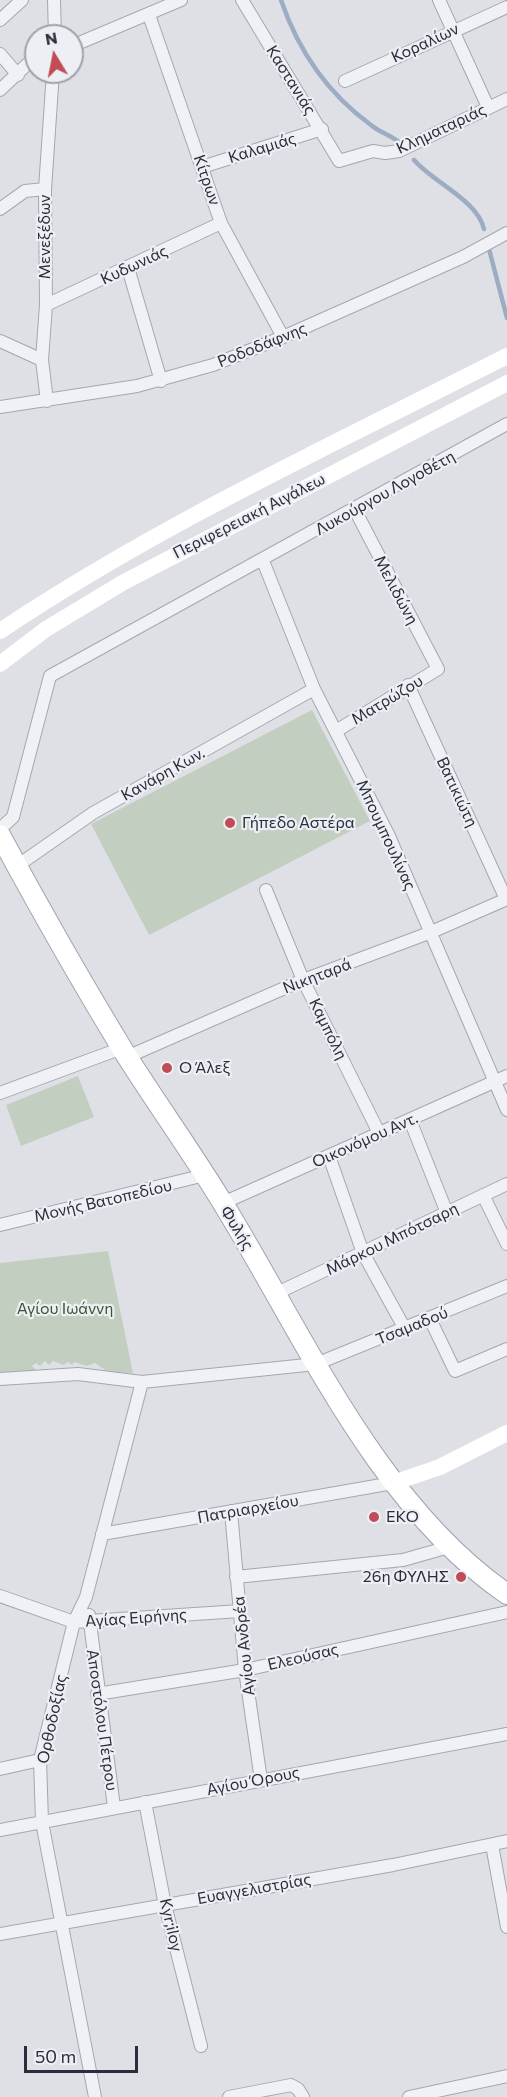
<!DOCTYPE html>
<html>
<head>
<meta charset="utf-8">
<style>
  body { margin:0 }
  #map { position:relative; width:507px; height:2097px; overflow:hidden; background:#dee0e6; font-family:Commissioner,sans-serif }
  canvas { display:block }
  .north { position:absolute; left:24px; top:24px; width:60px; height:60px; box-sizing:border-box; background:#edeff4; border:2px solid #9ea2aa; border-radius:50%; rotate:350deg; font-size:16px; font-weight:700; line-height:24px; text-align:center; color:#282e3b }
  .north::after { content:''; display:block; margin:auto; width:21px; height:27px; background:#c04d56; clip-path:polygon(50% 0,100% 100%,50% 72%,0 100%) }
  .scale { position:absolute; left:24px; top:2046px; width:114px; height:27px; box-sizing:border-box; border:3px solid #282e3b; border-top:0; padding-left:8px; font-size:18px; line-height:21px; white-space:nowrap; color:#282e3b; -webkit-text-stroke:4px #edeff4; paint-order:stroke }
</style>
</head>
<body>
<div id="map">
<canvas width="507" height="2097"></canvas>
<div class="north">N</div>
<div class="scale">50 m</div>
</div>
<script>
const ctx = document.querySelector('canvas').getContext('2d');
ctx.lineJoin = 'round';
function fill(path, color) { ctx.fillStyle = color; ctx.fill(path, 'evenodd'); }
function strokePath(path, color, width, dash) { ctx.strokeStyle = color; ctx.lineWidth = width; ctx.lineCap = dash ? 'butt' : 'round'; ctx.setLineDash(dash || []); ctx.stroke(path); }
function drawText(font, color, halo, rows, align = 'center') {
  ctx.font = font + ' Commissioner,sans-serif'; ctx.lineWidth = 4.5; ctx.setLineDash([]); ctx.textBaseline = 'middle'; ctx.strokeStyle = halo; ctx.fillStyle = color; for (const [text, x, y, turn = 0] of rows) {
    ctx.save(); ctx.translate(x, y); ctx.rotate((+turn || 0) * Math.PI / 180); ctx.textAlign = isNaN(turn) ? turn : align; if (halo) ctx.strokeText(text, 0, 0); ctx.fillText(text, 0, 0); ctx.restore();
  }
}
fill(new Path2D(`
  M312,710L370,821L149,935L91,824Z
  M78,1076L94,1117L21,1146L6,1105Z
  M108,1251L133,1373L108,1372L95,1363L87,1366L74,1362L72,1365L68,1362L64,1365L53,1361L49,1365L45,1361L40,1366L36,1363L32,1366L38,1372L0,1374V1263Z`), '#c2cfc0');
strokePath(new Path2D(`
  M281,0C298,50 327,93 371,125C380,133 394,136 402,145
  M414,160C434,183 477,200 484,229
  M489,249L507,318`), '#9cacc3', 4.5);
const minor = new Path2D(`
  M54,0L55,36
  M242,0L339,161L373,151L385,153L399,151L507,99
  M439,0L488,107
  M149,15L221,223L283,337
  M0,20L22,0
  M72,46L181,0
  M0,54L18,75
  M345,81L507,7
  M0,90L36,56
  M202,167L322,129
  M0,209L25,191L45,189
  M128,268L161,381
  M46,305L221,223
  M0,341L42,360
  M47,401L42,360L46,305L45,189L53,72
  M0,407L137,386L213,365L283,337L463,257L507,233
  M263,561L314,689L389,836L507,1110
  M408,685L506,899
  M336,731L438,669L355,510
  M0,829L13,817L50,676L507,424
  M17,866L93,813L314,689
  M266,890L303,980L379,1133
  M127,1057L303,980L429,933L507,899
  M0,1093L122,1048
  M410,1120L447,1213
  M329,1156L363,1253L405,1329
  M483,1195L507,1244
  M223,1203L507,1076
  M0,1225L205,1175
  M277,1293L507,1184
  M430,1319L455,1371L507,1349
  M0,1379L78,1374L142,1382L316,1364L507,1286
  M231,1511L245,1670L261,1780
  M102,1534L393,1483
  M236,1577L403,1560L449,1547
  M0,1596L74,1622L240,1611
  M89,1615L114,1807
  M97,1694L245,1670L507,1612
  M0,1769L40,1760
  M145,1802L165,1905L201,2046
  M0,1830L507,1734
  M492,1845L507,1927
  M0,1934L393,1865L507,1841
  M95,2097L42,1822L40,1760L74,1622L86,1597L142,1382
  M229,2097L291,2085L298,2089L303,2097
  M409,2097L507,2076`);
const primary = new Path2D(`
  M0,835C40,909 82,983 126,1055C159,1107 195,1157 227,1210C306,1340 379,1506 507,1594`);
strokePath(minor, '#a4a7af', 14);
strokePath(primary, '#9ea4b0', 22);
strokePath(minor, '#f0f1f5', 12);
strokePath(new Path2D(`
  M0,631C160,524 336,443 507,356
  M0,664L46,629L124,582L507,383
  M393,1483L440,1467L507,1433`), '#fff', 16);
strokePath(primary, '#fff', 20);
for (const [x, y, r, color] of [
  [230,823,6,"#c04d56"],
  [167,1068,6,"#c04d56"],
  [374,1517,6,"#c04d56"],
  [461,1577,6,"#c04d56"]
]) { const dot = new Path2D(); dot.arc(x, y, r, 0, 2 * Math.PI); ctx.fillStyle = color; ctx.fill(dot); strokePath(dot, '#edeff4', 2); }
drawText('16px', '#282e3b', '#edeff4', [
  ["Κοραλίων",425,43,-25],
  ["Καστανιάς",291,80,58],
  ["Κληματαριάς",441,129,-25],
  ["Καλαμιάς",262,148,-17],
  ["Κίτρων",207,180,71],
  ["Μενεξέδων",45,237,-90],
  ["Κυδωνιάς",134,265,-25],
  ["Ροδοδάφνης",262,345,-22],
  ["Λυκούργου Λογοθέτη",385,493,-29],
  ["Περιφερειακή Αιγάλεω",249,516,-27],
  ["Μελιδώνη",396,590,62],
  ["Ματρώζου",387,700,-31],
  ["Κανάρη Κων.",163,774,-29],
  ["Βατικιώτη",457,792,65],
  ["Μπουμπουλίνας",386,835,65],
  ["Νικηταρά",317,976,-21],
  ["Καμπόλη",328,1029,64],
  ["Οικονόμου Αντ.",365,1140,-24],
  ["Μονής Βατοπεδίου",103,1201,-13],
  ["Φυλής",237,1228,59],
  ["Μάρκου Μπότσαρη",392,1239,-26],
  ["Τσαμαδού",412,1326,-22],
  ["Πατριαρχείου",248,1509,-10],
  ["Αγίας Ειρήνης",136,1618,-4],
  ["Αγίου Ανδρέα",244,1646,-96],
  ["Ελεούσας",303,1657,-13],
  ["Ορθοδοξίας",52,1719,-78],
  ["Αποστόλου Πέτρου",102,1720,82],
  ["Αγίου Όρους",253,1781,-11],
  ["Ευαγγελιστρίας",254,1889,-10],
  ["Kyr;iloy",171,1925,77]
]);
drawText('16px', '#282e3b', '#edeff4', [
  ["Γήπεδο Αστέρα",242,823],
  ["Ο Άλεξ",179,1068],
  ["EKO",386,1517],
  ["26η ΦΥΛΗΣ",449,1577,"right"]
], 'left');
drawText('16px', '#3b5537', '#edeff4', [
  ["Αγίου Ιωάννη",65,1309]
]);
</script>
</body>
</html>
